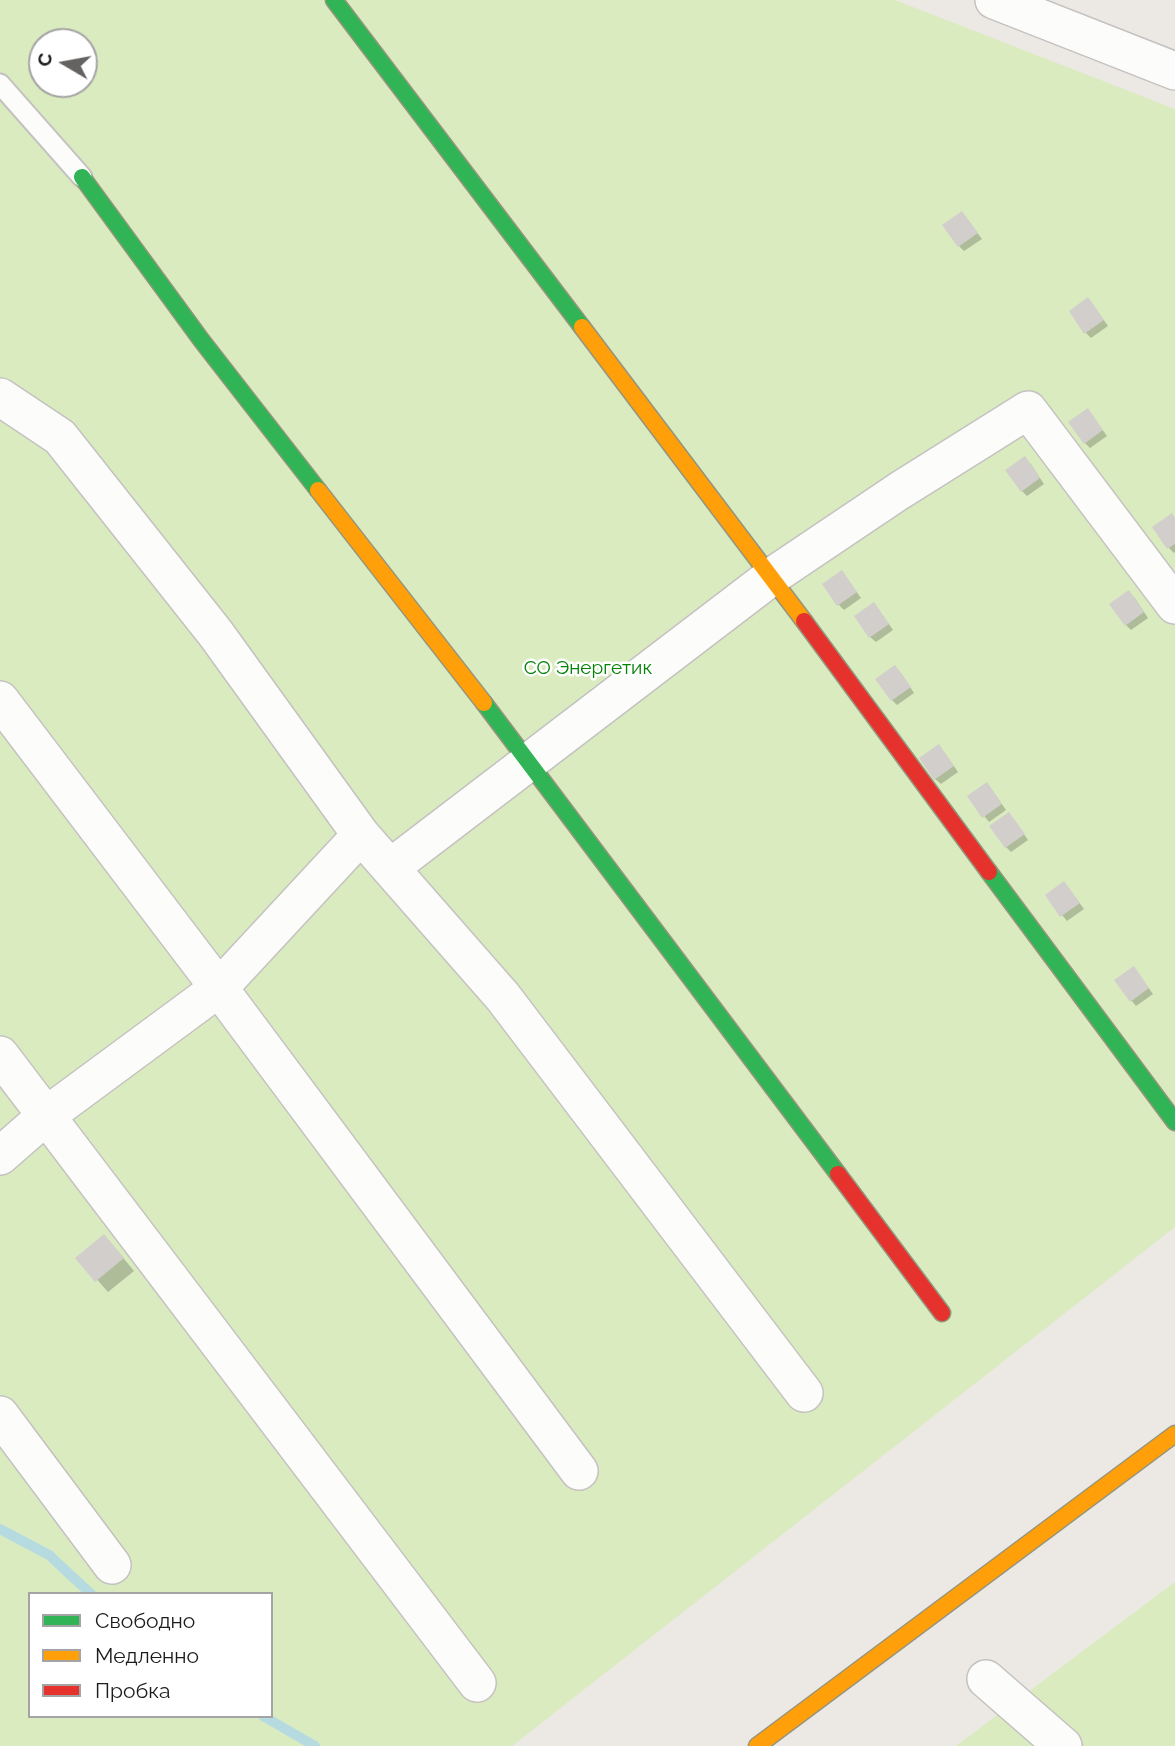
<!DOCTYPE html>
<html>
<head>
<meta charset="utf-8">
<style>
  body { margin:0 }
  #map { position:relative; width:1175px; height:1746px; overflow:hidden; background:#ece8e4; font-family:Raleway,sans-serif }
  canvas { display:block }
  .legend { position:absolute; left:28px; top:1592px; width:245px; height:126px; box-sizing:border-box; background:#fff; border:2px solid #a4a4a4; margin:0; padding:9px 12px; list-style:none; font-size:21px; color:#1c1c1c }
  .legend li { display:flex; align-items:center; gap:14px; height:35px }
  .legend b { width:35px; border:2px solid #a4a4a4 }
  .north { position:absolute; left:28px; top:28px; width:70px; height:70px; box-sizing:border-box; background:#fff; border:2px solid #a4a4a4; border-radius:50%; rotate:280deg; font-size:19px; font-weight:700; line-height:28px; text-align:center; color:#1c1c1c }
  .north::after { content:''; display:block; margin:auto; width:24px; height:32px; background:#656362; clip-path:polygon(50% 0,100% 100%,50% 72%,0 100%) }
</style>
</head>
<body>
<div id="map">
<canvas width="1175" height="1746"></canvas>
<ul class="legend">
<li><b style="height:9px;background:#30b455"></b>Свободно</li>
<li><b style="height:9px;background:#ff9f0a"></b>Медленно</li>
<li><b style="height:9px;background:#e5322d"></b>Пробка</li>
</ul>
<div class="north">С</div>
</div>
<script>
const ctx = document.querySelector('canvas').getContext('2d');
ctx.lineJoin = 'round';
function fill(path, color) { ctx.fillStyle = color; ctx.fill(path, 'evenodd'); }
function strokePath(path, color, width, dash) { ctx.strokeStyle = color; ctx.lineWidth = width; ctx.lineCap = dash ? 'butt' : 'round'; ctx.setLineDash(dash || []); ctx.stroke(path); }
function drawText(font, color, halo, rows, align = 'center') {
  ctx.font = font + ' Raleway,sans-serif'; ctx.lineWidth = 5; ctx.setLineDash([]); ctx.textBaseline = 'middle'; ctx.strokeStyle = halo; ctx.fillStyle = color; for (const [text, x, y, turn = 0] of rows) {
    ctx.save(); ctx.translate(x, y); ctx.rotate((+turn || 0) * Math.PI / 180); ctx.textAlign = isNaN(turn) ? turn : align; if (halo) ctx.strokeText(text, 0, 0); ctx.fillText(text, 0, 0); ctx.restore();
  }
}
fill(new Path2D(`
  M0,0H895L1175,109V1227L512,1746H0ZM42,42H84V84H42ZM30,1594H271V1716H30Z
  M1175,1582V1746H956Z`), '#daebc0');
fill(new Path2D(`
  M967,219L982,239L964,251L959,246Z
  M1093,305L1108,326L1091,338L1086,333Z
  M1088,410L1107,436L1090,448L1085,443Z
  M1030,463L1044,484L1027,496L1022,491Z
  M1175,519V552L1174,553L1169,548Z
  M842,572L861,598L844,610L839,605Z
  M1134,597L1148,618L1131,630L1126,625Z
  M879,610L893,630L876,642L870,637Z
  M901,673L914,693L897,705L892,700Z
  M944,752L958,772L941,784L935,779Z
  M992,790L1006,810L989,822L969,797Z
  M1014,820L1028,840L1011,852L1006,847Z
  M1069,889L1084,909L1067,921L1047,896Z
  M1134,968L1153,994L1136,1006L1131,1000Z
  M115,1248L134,1271L108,1292L78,1258Z`), '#0003');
strokePath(new Path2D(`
  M0,1529L49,1555L91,1594
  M263,1716L315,1746`), '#b5dbe1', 10);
fill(new Path2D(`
  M962,211L978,233L958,247L942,225Z
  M1088,297L1104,320L1084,334L1069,311Z
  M1088,408L1103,430L1084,444L1068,422Z
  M1025,456L1040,478L1021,492L1005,470Z
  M1172,513L1175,518V544L1167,549L1152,527Z
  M842,570L857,592L837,606L822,584Z
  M1129,590L1144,612L1125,626L1109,604Z
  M874,602L889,624L869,638L854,616Z
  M895,665L911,687L891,701L875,679Z
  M939,744L954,766L934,780L919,758Z
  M987,782L1002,804L982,818L967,796Z
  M1009,812L1025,834L1005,848L989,826Z
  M1064,881L1080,903L1060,917L1045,895Z
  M1134,966L1149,988L1130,1002L1114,980Z
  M104,1234L124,1258L95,1282L75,1258Z`), '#d2cecb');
const lane = new Path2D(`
  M0,84L82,177`);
const street = new Path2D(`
  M994,0L1175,71
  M0,397L60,437L216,634L361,835L503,997L804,1393
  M0,700L219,988L579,1471
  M390,868L771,577L899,491L1028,410L1175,605
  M0,1055L477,1683
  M0,1156L47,1115L219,988L361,835
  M0,1415L112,1565
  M986,1679L1063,1746`);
const fast = new Path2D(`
  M334,0L582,327
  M82,177L202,341L318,490
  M484,703L838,1174
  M989,872L1175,1122`);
const slow = new Path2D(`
  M582,327L804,621
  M318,490L484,703
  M757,1746L1175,1434`);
const jam = new Path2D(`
  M804,621L989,872
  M838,1174L942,1313`);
strokePath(lane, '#c4c2c0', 23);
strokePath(street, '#c4c2c0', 40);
strokePath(fast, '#95947c', 19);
strokePath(slow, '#95947c', 19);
strokePath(jam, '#95947c', 19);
strokePath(lane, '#fcfcfb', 19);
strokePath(street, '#fcfcfb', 37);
strokePath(fast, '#30b455', 16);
strokePath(slow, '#ff9f0a', 16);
strokePath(jam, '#e5322d', 16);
drawText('19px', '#038206', '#fff', [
  ["СО Энергетик",588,668]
]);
</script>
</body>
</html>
